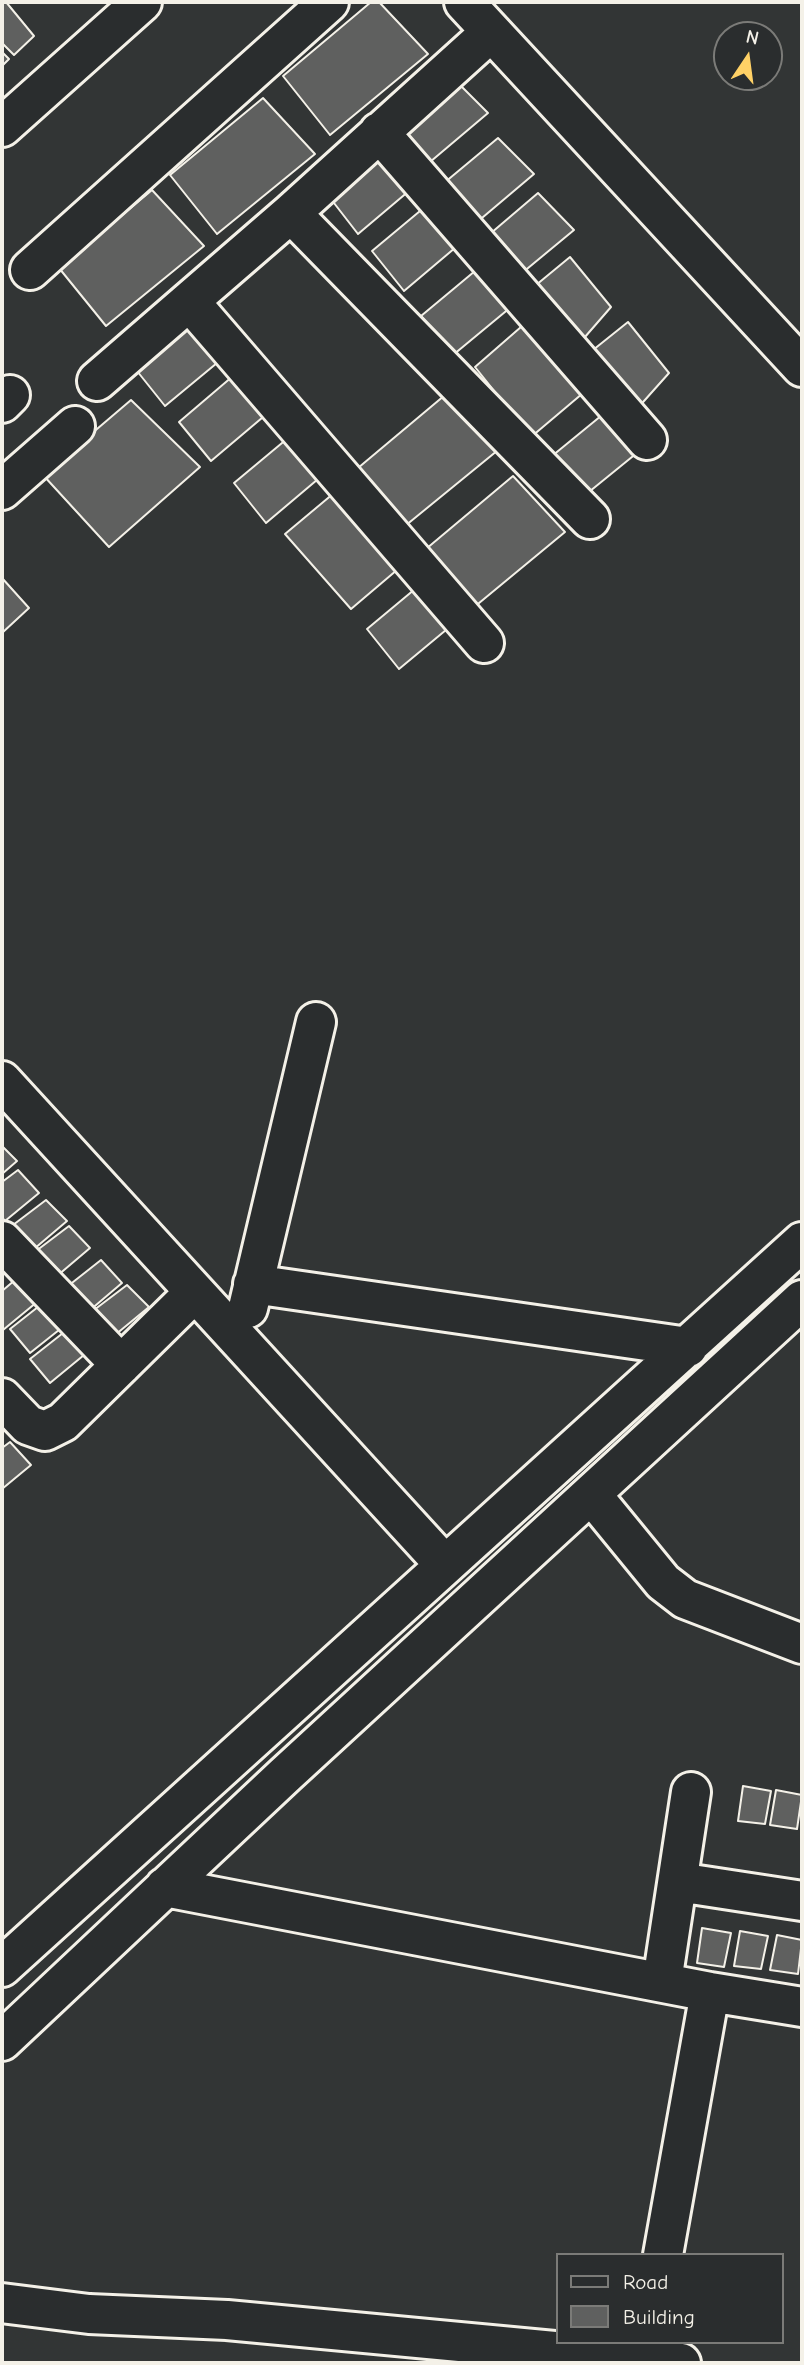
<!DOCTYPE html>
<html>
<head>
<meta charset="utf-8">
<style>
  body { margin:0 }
  #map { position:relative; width:804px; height:2365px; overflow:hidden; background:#323535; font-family:"Comic Neue",sans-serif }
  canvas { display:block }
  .frame { position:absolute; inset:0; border:4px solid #f4f1e8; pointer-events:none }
  .legend { position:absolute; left:556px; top:2253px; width:228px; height:91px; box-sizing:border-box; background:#2a2d2e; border:2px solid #7b7b78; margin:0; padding:9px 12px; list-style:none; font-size:21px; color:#f4f1e8 }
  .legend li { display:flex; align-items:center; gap:14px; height:35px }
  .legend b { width:35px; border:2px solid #7b7b78 }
  .north { position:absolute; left:713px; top:21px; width:70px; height:70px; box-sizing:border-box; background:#2a2d2e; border:2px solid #7b7b78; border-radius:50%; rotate:13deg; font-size:19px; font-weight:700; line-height:28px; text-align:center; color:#f4f1e8 }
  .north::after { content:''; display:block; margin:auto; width:24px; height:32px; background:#ffd166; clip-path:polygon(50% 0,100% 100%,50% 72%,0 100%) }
</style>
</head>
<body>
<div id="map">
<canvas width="804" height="2365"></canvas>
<div class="frame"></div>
<ul class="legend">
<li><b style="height:9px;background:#2a2d2e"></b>Road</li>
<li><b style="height:19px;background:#5f605f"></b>Building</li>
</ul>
<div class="north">N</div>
</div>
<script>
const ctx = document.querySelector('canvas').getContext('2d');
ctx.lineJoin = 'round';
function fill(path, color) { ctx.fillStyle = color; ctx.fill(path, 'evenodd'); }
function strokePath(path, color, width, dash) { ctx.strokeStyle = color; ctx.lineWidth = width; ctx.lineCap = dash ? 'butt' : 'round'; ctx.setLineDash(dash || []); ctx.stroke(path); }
const building = new Path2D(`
  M2,2H6L34,36L14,55L2,43Z
  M371,2H379L428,54L330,135L283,76Z
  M2,52L9,59L2,66Z
  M452,77L488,113L430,162L398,123Z
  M263,98L315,154L217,234L170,175Z
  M498,138L534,174L476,223L444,183Z
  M381,149L416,185L358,234L327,194Z
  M152,190L204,246L106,326L59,268Z
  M538,193L574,230L516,278L484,239Z
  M426,206L462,242L404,291L372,251Z
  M570,257L611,307L578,345L530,290Z
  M475,271L511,307L453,355L421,316Z
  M529,320L589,388L531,437L475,367Z
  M187,321L223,358L165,406L133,366Z
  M628,322L669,373L636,410L588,354Z
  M233,376L269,412L211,461L179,422Z
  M451,390L503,446L405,526L358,468Z
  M131,400L200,467L109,547L43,475Z
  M607,411L643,448L584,496L552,456Z
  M288,438L324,474L266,523L234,483Z
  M513,476L565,532L467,613L420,554Z
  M340,488L404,564L351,609L285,534Z
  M2,578L29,608L2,633Z
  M421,584L458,620L399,669L367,629Z
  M2,1146L17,1161L2,1174Z
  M18,1170L39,1193L5,1221L2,1217V1182Z
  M46,1200L67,1221L34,1249L13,1225Z
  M69,1226L90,1248L57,1276L36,1251Z
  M101,1260L122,1283L89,1311L68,1286Z
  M15,1280L37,1302L3,1330L2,1291Z
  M127,1285L149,1307L115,1335L94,1310Z
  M43,1303L64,1326L30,1353L10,1329Z
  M63,1333L84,1355L50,1383L30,1359Z
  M10,1442L31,1465L2,1489V1448Z
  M743,1786L771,1791L765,1824L738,1821Z
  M776,1790L802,1795L797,1829L770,1825Z
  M702,1928L731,1933L724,1967L697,1963Z
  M740,1931L768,1936L761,1969L734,1966Z
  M777,1935L802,1940L798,1974L770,1970Z`);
fill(building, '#5f605f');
strokePath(building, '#f4f1e8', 2);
const minor = new Path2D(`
  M464,2L802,367
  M2,127L142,2
  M379,132L647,440
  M291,213L590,519
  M30,270L329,2
  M190,302L484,643
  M97,381L291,213L491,32
  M2,403L10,395
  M2,490L75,426
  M2,1081L445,1565
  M2,1241L121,1365
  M253,1284L688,1347
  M248,1308L316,1022
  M2,1398L28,1425L45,1431L63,1422L195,1292
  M591,1494L663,1582L685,1599L802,1644
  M678,1882L802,1901
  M165,1887L710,1992L802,2007
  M2,1967C267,1724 537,1485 802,1242
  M662,1982L691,1792
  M2,2041L285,1775L802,1300
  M663,2255L710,1992
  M2,2303L89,2314L227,2320L681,2363`);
strokePath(minor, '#f4f1e8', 44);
strokePath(minor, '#2a2d2e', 38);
</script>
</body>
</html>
